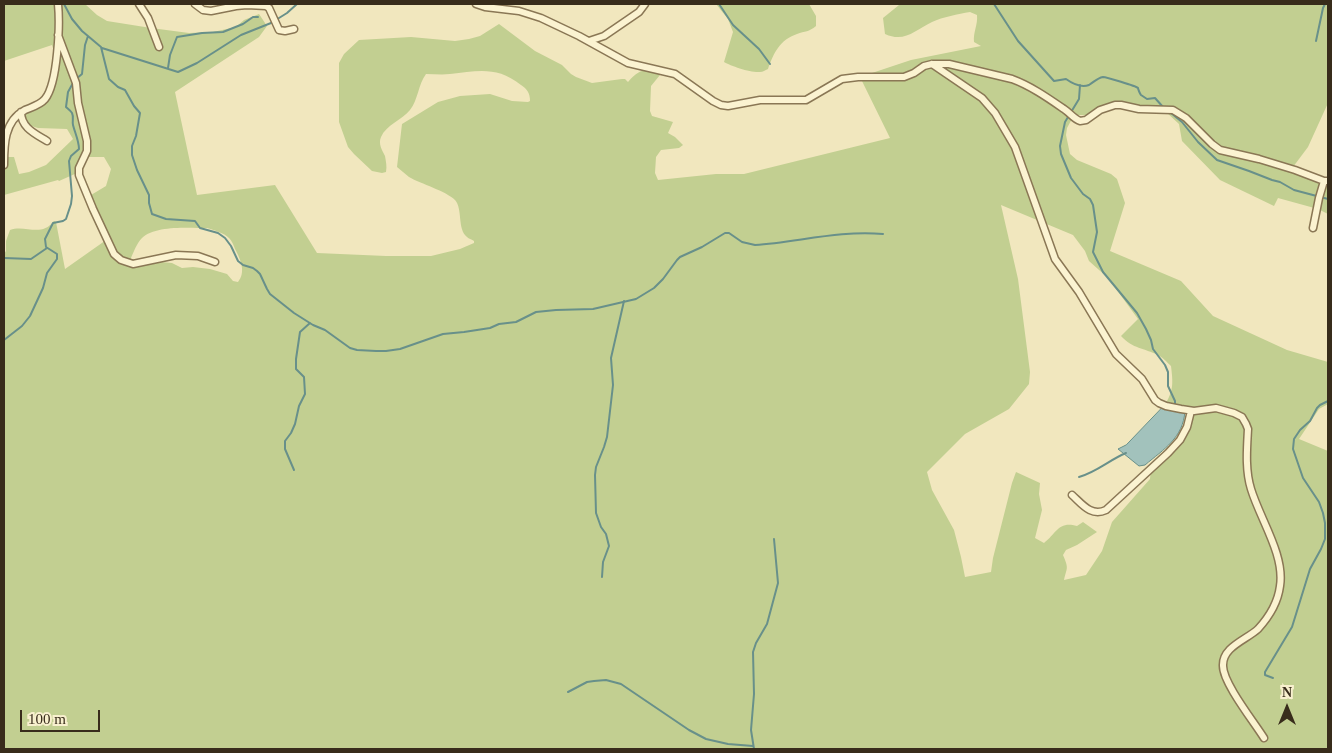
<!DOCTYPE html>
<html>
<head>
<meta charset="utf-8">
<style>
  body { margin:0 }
  #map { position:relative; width:1332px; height:753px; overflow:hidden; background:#f1e7be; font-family:"Times New Roman",serif }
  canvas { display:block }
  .frame { position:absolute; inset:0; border:5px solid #382c1b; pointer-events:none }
  .north { position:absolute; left:1262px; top:683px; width:50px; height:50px; -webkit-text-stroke:4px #f8f0ce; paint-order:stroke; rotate:0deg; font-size:14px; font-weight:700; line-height:20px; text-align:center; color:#382c1b }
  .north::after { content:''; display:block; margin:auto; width:18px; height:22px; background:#382c1b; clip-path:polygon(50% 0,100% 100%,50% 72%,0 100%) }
  .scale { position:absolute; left:20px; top:710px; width:80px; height:22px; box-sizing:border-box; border:2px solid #382c1b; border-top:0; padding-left:6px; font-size:15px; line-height:18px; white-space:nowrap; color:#382c1b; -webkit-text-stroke:4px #f8f0ce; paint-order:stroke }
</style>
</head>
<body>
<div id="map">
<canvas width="1332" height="753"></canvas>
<div class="frame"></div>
<div class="north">N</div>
<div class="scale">100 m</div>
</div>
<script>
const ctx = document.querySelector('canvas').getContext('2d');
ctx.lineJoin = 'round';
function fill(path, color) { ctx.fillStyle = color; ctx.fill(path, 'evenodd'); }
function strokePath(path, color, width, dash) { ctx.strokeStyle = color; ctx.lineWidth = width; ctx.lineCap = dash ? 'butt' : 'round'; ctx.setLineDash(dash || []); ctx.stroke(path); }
fill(new Path2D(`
  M4,4H85L97,15L107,21L151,28L189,33L213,32L236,27L244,20L259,14L267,26L259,37L175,92L197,195L275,185L317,253L386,256H431L460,249L474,243V241C471,239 469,239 467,237C457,229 463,209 455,200C446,191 421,184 409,177C405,174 401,170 397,167L402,124L438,102L460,96L490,94L512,101L528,102L530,101C530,93 527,89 521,85C497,66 478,71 450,74C442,75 434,74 426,74C418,85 418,100 410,110C402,120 386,125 381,137C378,144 382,150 385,156C386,162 387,166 386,172L382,173L372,171L354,154L348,147L339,122V63L344,54L359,40L411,37L455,41L469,39L480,36L499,24L535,51L562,65L571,74L576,77L592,83L622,79H625L628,82C640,69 644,69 660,72V75L651,86L650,111L652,116L673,122L668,133L675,137L683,145L679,148L661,150L656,157L655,173L658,180L716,174H744L890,138L860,77L911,60L981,46L974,42C973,32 978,25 977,15L970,12C958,14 943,17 932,22C915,30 905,43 885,34L883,18L899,5L902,4H1328V103L1308,147L1293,167L1328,181V214L1318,209L1278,198L1274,206L1220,180L1182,141L1179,124L1165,111L1122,102L1102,106L1087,115H1076L1073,117L1067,128L1066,135L1070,154L1077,160L1111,174L1117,179L1125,203L1110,251L1181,281L1213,316L1287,350L1328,362V404L1319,409L1299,439L1328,451V749H4V254L6,251V241L10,230C25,224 41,238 54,221L56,222L65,269L109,238L91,195L106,186L111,169L104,157H85L77,173L59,181L58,180L4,195V157H14L19,174L29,172L46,165L73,139L67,129L38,128L28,125L23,115L24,111L36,109L45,98L56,58L52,45L4,61ZM1001,205L1073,235L1085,251L1089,261L1108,278L1138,319L1121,336C1133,349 1144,348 1158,355C1162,357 1167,362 1171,366C1173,383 1174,391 1164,406L1193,415L1179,442L1151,468L1150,479L1112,522L1102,551L1086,575L1064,580C1067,567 1069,569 1063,555L1066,550L1077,545L1097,532L1083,522L1077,526C1058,521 1057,533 1044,543L1035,538L1042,510L1039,494L1040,483L1016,472L1012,483L993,558L991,572L965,577L961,557L954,530L932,490L927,472L965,434L1009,409L1029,384L1030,372L1018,279ZM207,228C214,230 224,233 229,238C232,241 234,246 235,249C241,260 246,272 238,282L233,281L227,274L210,269L193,267L182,268L172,263L161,262L139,265L132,262L131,258C134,251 137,243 142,238C155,225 190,228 207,228Z
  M716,4H809L816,16V26C809,32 805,31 797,34C780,40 774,52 768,69C765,70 763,72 760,72C751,73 731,66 724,62L733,32L728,19Z`), '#c2cf91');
const water = new Path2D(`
  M1164,406L1185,411C1183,438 1164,449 1145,465L1139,466L1118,449L1126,445Z`);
fill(water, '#a2c2bc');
strokePath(water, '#68908a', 1);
strokePath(new Path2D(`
  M64,4L72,19L82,31L101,47L109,79L118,87L125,90L134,106L140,113L136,136L132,146V155L137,170L149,195V203L152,214L166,219L195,221L200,228L218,233L225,238L231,246L238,261L243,265L253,268L257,271L260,274L267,289L270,294L294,313L313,325L325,330L350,348L357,350L376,351H386L400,349L443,334L464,332L490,328L499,324L516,322L536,312L556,310L593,309L636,299L654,288L663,279L677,260L680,257L702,247L725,233H729L742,242L755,245C798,242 840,230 883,234
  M719,4L733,25L759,49L770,64
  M994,4L1018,41L1054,81L1066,79C1073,84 1081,88 1089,85C1094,82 1097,78 1103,77C1106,77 1136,86 1138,88C1138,89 1140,94 1141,95L1147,99L1155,98L1163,107
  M1316,41L1323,8L1325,4
  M102,48L178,72L197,63L241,35L271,23L287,13L297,4
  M168,68L170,55L177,37L202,33L223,32L243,24L253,17H258
  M76,79L82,74L85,45L88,36
  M1080,85L1079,99L1065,122L1060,146L1061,154L1071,178L1083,194L1090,199L1093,205L1097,232L1093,252L1103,272L1137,313L1146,329L1151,340L1153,349L1165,365L1168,372V386L1175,401V406
  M1171,113L1182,122L1198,142L1217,160L1249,171L1272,180L1280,182L1294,190L1328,199
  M4,258L31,259L47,248
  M4,340L22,326L30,316L43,288L47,273L57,259V254L46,247L45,239L53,223L63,221L66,219L71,204L72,196L69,161L71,156L79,149C79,141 75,133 73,125C72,121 74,117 72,113C70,110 68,109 66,107L68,92L73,83
  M294,470L285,449V441L291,433L295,424L299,406L305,394L304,377L296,369V359L300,332L310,323
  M1079,477C1097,472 1109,460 1126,453
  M602,577L603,562L609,546L606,534L601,527L596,513L595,475L596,467L604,447L607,437L613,385L611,358L624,301
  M1273,678L1265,675V672L1292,627L1310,569L1321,549L1325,539V523L1323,513L1319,502L1303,478L1293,449L1294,439L1300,430L1310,421L1317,408L1320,405L1328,401
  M568,692L587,682L594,681L606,680L621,684L689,730L706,739L728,744L753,746
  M754,749L751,730L754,694L753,652L756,643L767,624L778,583L774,539`), '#68908a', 2);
const minor = new Path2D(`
  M139,4L148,18L159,47
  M195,4L203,10L211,11L236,6L247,5L266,6L269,8L279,30L285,31L294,29
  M476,4L485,7L519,11L541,18L579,36L628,63L675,74L713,101L721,105L728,106L760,100H806L842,79L858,77H904L914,73L924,66L932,64H949L1012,79C1031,86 1048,98 1064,109C1070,113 1074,119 1080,121L1086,120L1100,110L1115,105H1121L1139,109L1173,110L1186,118L1212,144L1220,150L1259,159L1295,170L1324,181H1328
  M58,35L76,83L78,103L87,141V151L79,168V175L93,209L114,254L121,260L133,264L176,255L198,256L215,262
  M589,41L604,36L639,12L645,4
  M932,64L982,98L995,113L1015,147L1055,259L1079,292L1116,354L1142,379L1155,400L1159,403L1166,406L1181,409L1194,411L1216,408L1234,413L1242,417L1246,424L1248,429C1247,448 1245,470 1251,489C1260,519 1285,555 1280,586C1278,602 1269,617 1258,629C1246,640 1222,647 1223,666C1223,683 1254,722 1264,738
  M21,112C21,128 36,134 47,141
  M4,165C4,145 4,121 25,110C32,107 40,105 45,99C58,83 60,24 58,4
  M1313,228L1319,198L1324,181
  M1072,495C1082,504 1091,517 1106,510L1168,453L1180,440L1187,427L1191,411`);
strokePath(minor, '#8a7755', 9);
strokePath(minor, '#fbf3d1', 6);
</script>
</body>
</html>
